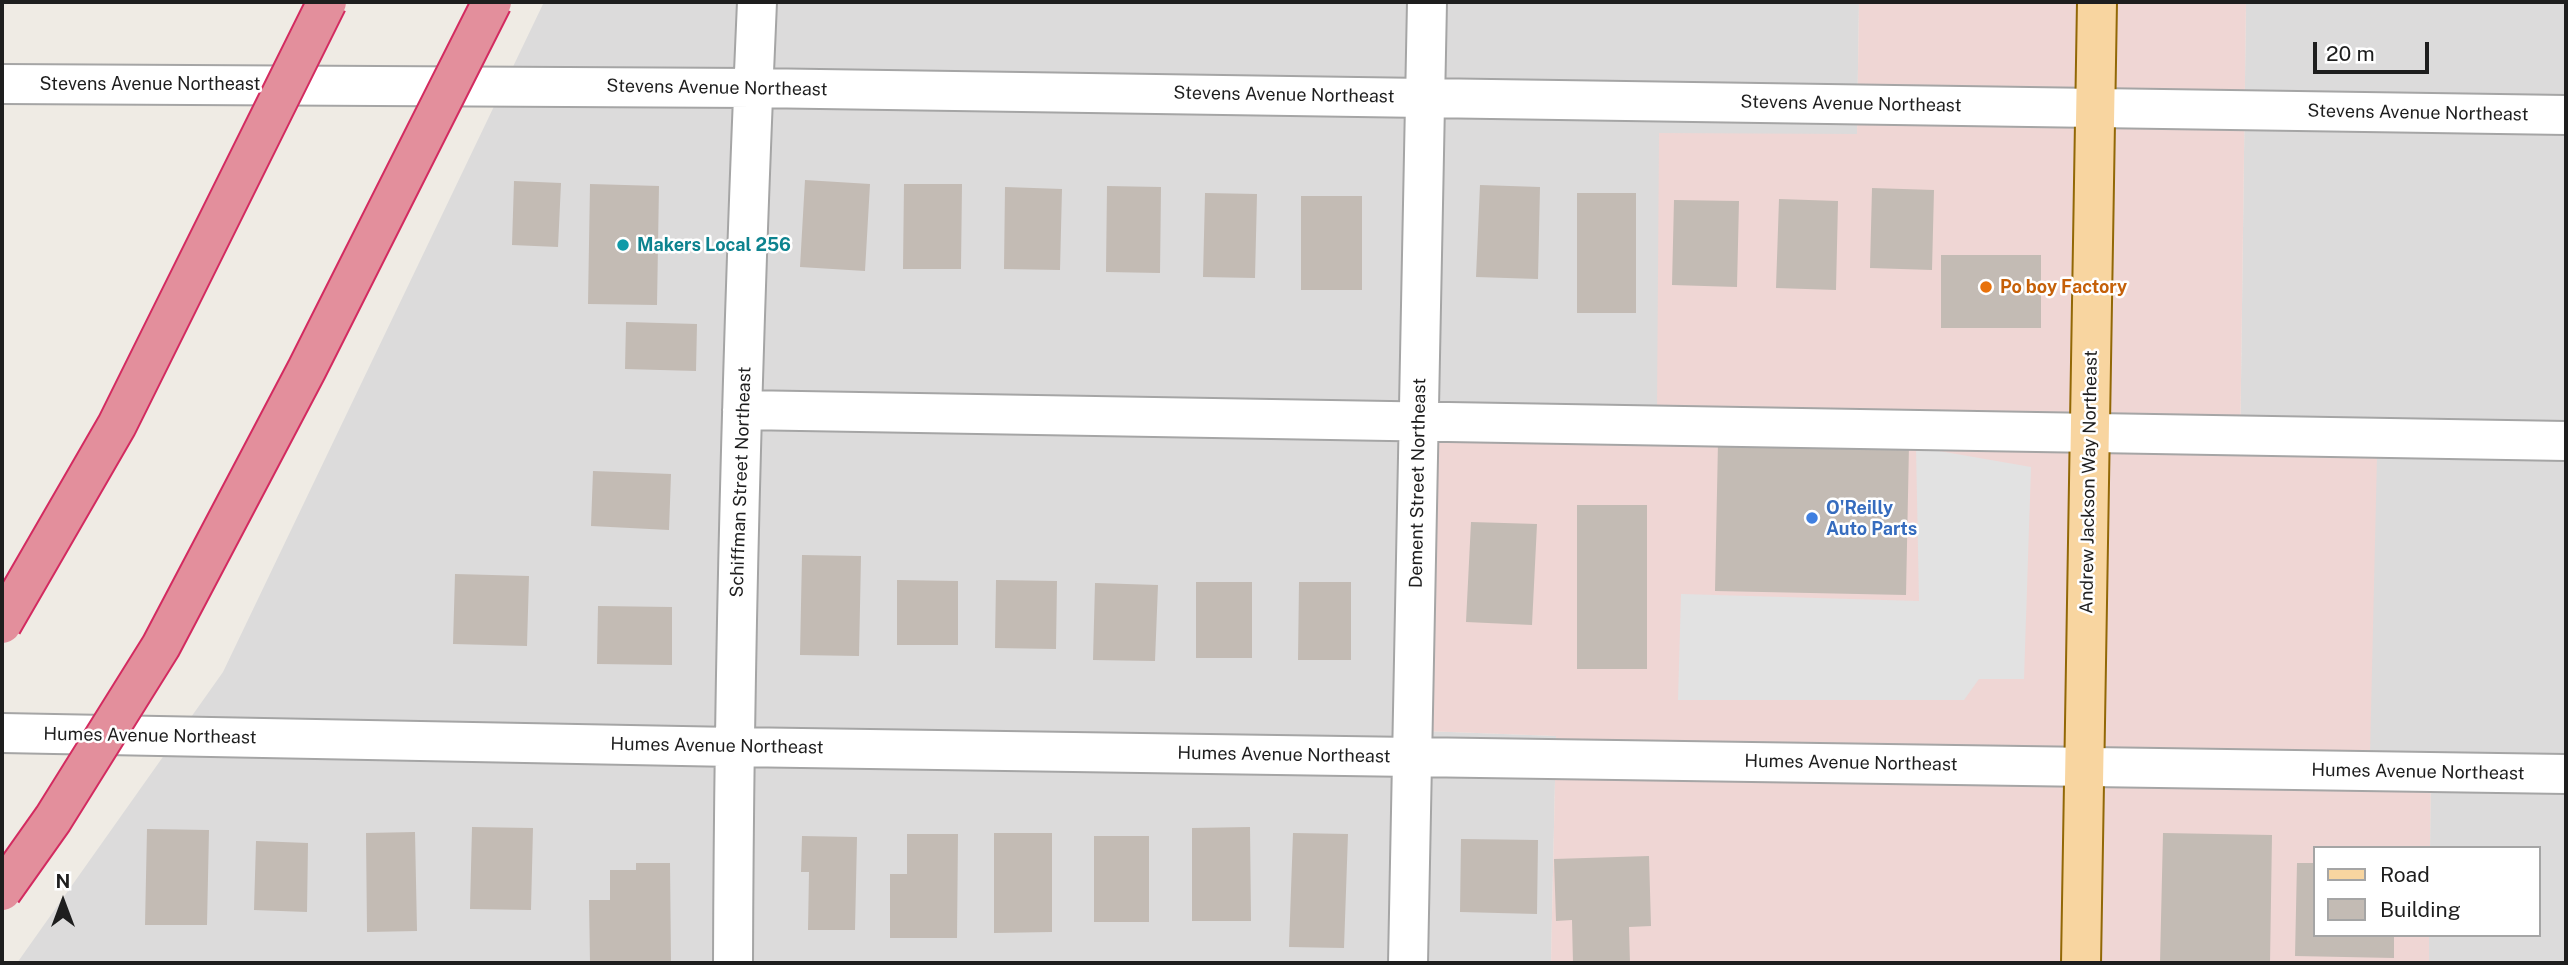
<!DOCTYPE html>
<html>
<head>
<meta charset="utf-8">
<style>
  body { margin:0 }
  #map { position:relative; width:2568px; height:965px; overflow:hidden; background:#efebe4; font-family:"Public Sans",sans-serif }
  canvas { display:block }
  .frame { position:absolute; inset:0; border:4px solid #1e1e1e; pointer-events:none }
  .legend { position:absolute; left:2313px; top:846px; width:228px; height:91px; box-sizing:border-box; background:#fff; border:2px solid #a5a5a5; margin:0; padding:9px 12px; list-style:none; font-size:21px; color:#1e1e1e }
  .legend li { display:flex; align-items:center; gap:14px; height:35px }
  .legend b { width:35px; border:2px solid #a5a5a5 }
  .north { position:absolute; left:28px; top:867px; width:70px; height:70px; -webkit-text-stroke:5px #fff; paint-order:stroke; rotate:0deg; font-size:19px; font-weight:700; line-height:28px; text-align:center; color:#1e1e1e }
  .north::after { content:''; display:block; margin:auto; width:24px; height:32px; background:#1e1e1e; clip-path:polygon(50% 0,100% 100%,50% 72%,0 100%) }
  .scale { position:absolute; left:2313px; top:42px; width:116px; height:32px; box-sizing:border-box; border:4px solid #1e1e1e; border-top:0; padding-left:9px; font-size:21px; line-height:24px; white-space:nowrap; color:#1e1e1e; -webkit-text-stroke:5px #fff; paint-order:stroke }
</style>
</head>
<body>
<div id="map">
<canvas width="2568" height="965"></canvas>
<div class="frame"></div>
<ul class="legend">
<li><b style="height:9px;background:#f8d5a0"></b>Road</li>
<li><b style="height:19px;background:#c3bbb4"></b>Building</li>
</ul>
<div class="north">N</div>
<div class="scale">20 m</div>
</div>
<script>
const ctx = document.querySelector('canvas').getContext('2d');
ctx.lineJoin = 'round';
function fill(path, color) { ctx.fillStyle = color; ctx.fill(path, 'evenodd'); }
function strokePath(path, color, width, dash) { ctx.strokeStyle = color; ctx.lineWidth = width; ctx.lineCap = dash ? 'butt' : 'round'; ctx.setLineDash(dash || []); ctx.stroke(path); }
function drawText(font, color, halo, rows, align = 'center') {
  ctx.font = font + ' "Public Sans",sans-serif'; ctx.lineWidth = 5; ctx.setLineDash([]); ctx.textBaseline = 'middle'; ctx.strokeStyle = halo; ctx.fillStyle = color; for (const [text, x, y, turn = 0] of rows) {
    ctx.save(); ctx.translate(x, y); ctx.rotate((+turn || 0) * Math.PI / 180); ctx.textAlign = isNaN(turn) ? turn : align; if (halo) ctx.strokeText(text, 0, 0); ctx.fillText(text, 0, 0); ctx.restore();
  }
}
fill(new Path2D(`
  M544,2H1859L1857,135L1425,731L1556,736L1551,963H17L223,672Z
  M2246,2H2566V963H2429V935H2538V848H2430L2431,755H2370L2240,456Z`), '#dcdbdb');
fill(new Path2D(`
  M1859,2H2246L2240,456H2377L2370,755H2431L2430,848H2314V935H2429V963H1551L1556,736L1424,731L1429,408L1657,412L1659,133L1857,134Z`), '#efd6d4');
fill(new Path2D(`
  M1916,447L2031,467L2024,679H1979L1964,700H1678L1681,594L1919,601Z`), '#e2e2e2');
fill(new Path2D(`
  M805,180L870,184L865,271L800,267Z
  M514,181L561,183L558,247L512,245Z
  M590,184L659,186L657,305L588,304Z
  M904,184H962L961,269H903Z
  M1480,185L1540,187L1538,279L1476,277Z
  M1107,186L1161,187L1160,273L1106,272Z
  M1005,187L1062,189L1060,270L1004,269Z
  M1872,188L1934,190L1932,270L1870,268Z
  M1205,193L1257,194L1255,278L1203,277Z
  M1577,193H1636V313H1577Z
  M1301,196H1362V290H1301Z
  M1779,199L1838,201L1836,290L1776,288Z
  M1674,200L1739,201L1737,287L1672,285Z
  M1941,255H2041V328H1941Z
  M626,322L697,324L696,371L625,369Z
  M1718,442L1909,445L1906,595L1715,591Z
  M593,471L671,474L669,530L591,526Z
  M1577,505H1647V669H1577Z
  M1471,522L1537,524L1532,625L1466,622Z
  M802,555L861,556L859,656L800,655Z
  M455,574L529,576L527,646L453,644Z
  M897,580L958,581V645H897Z
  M996,580L1057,581L1056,649L995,648Z
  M1196,582H1252V658H1196Z
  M1299,582H1351V660H1298Z
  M1095,583L1158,585L1155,661L1093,660Z
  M598,606L672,607V665L597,664Z
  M472,827L533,828L531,910L470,909Z
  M1250,827L1251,921H1192V828Z
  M147,829L209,830L207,925H145Z
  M415,832L417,931L367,932L366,833Z
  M994,833H1052V932L994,933Z
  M1293,833L1348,834L1344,948L1289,947Z
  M2163,833L2272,835L2270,963H2160Z
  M907,834H958L957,938H890V874H907Z
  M802,836L857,837L855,930H808L809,872H801Z
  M1094,836H1149V922H1094Z
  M1461,839L1538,840L1537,914L1460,912Z
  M256,841L308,843L307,912L254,910Z
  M1649,856L1651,926L1629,927L1630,963H1573L1572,920L1556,921L1554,859Z
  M636,863H670L671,963H590L589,900H610V870H636Z
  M2297,863H2314V935H2394V958L2295,956Z`), '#c3bbb4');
const minor = new Path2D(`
  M2,84L753,88L2566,115
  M742,410L2566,441
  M2,733L734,747L2566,774
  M733,963C734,643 743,322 757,2
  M1408,963L1427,2`);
const major = new Path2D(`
  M2081,963L2097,2`);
strokePath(minor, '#a5a5a5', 42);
strokePath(major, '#926806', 42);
strokePath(minor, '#fff', 38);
strokePath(major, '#f8d5a0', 38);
const highwayBridge = new Path2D(`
  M2,624L117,425L327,2
  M2,891L53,819L161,646L307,369L492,2`);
strokePath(highwayBridge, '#d32b60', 42, []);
strokePath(highwayBridge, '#e38f9c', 38);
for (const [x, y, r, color] of [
  [623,245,7,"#0f9aa8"],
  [1986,287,7,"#e8710a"],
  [1812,518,7,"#3f7fe0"]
]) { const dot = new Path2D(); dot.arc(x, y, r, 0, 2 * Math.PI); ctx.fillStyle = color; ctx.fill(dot); strokePath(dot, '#fff', 2.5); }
drawText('18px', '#1e1e1e', '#fff', [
  ["Stevens Avenue Northeast",150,84],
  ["Stevens Avenue Northeast",717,88,1],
  ["Stevens Avenue Northeast",1284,95,1],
  ["Stevens Avenue Northeast",1851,104,1],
  ["Stevens Avenue Northeast",2418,113,1],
  ["Schiffman Street Northeast",741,482,-88],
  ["Andrew Jackson Way Northeast",2089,482,-89],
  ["Dement Street Northeast",1418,483,-89],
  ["Humes Avenue Northeast",150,736,1],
  ["Humes Avenue Northeast",717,746,1],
  ["Humes Avenue Northeast",1284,755,1],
  ["Humes Avenue Northeast",1851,763,1],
  ["Humes Avenue Northeast",2418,772,1]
]);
drawText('bold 18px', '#0d838f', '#fff', [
  ["Makers Local 256",637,245]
], 'left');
drawText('bold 18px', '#c56008', '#fff', [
  ["Po boy Factory",2000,287]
], 'left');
drawText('bold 18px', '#366cbe', '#fff', [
  ["O'Reilly",1826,508],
  ["Auto Parts",1826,529]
], 'left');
</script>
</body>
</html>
